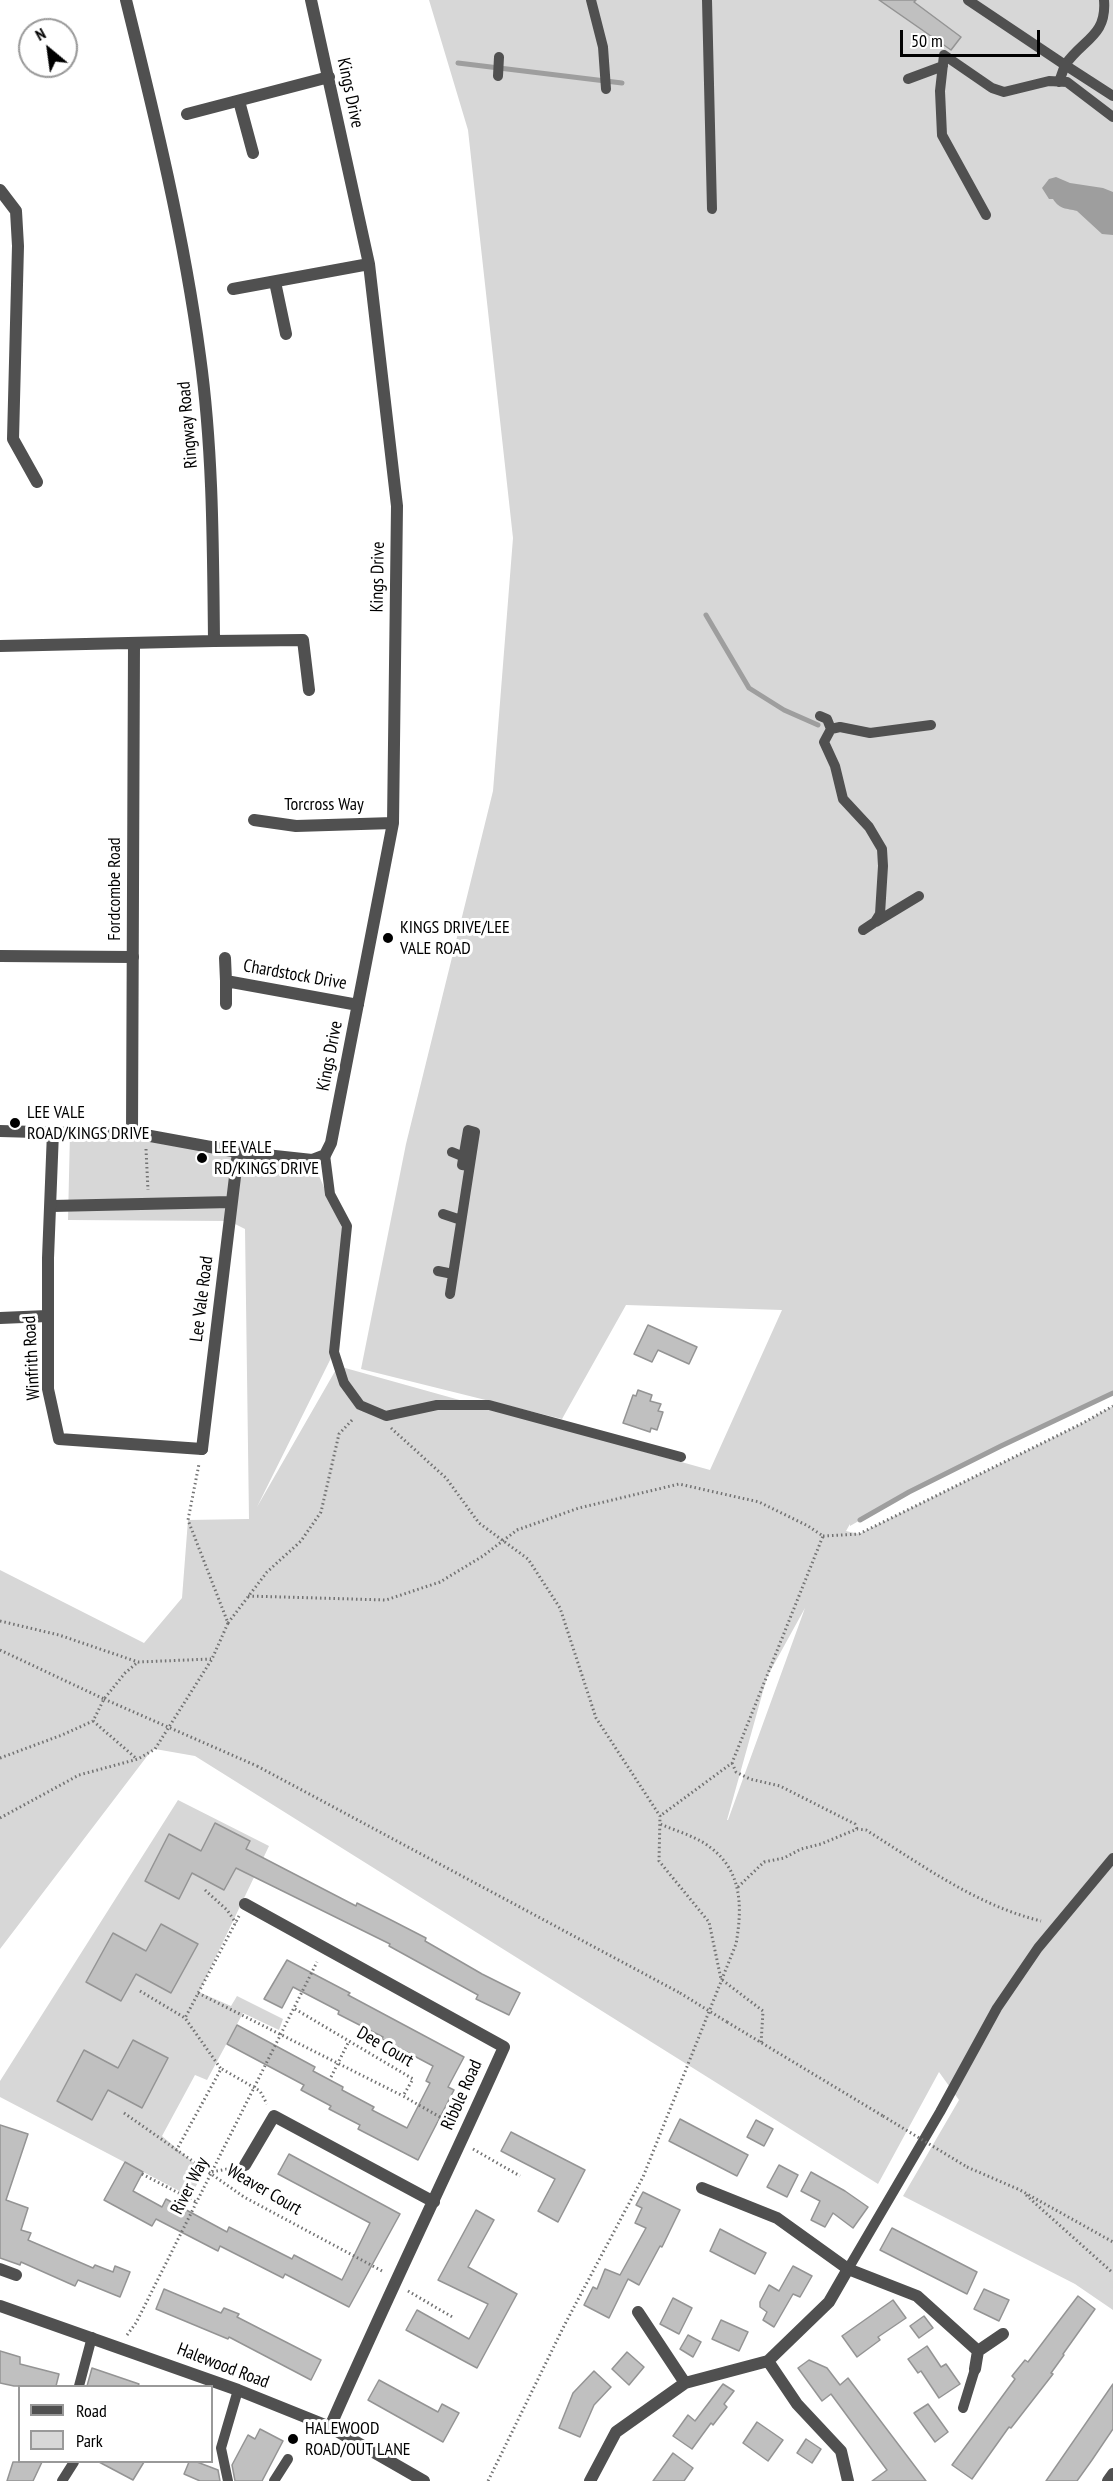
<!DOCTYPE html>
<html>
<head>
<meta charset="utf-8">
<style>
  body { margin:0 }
  #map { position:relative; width:1113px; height:2481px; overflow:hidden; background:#fff; font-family:"PT Sans Narrow",sans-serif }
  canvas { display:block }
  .legend { position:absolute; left:18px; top:2385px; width:195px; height:78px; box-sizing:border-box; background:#fff; border:2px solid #999; margin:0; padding:8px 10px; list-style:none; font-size:18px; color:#000 }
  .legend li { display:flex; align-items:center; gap:12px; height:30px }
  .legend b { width:30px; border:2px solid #999 }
  .north { position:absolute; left:18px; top:18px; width:60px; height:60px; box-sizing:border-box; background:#fff; border:2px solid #999; border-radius:50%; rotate:331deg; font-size:16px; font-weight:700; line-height:24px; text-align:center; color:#000 }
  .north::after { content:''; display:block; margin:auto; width:21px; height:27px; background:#000; clip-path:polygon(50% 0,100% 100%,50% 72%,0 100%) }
  .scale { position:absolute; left:900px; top:30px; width:140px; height:27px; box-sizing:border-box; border:3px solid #000; border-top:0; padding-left:8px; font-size:18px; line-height:21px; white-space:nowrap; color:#000; -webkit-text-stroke:4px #fff; paint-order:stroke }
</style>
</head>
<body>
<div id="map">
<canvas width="1113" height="2481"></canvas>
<ul class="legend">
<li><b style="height:8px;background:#505050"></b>Road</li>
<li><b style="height:16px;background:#d7d7d7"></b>Park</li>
</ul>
<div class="north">N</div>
<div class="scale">50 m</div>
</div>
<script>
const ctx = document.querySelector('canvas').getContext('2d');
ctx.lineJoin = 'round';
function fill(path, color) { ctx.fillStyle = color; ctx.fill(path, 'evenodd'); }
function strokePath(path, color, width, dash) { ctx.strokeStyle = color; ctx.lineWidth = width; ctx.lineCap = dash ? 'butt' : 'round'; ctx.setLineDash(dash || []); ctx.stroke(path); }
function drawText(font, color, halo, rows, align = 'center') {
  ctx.font = font + ' "PT Sans Narrow",sans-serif'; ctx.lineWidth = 6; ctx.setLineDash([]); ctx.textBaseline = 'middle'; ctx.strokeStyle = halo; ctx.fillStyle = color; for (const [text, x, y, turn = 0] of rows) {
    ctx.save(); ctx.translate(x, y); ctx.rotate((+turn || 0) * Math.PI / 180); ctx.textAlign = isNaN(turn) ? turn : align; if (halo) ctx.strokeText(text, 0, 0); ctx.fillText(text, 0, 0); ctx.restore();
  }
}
fill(new Path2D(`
  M429,0H1113V1393L1001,1446L909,1492L850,1526V1524L846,1531L859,1534L1083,1423L1113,1406V2310L1075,2284L903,2196L959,2100L939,2072L878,2184L195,1756L155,1749L151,1751L0,1949V1570L144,1643L182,1598L188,1520L249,1519L245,1229L229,1221L68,1220L70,1132L312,1160L342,1228L334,1352L257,1507L338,1366L710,1470L782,1310L626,1305L562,1419L361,1369L406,1144L493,791L513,538L468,130ZM805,1608L728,1820H727L767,1677Z
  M178,1800L269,1846L199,1992L231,2006L237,1996L283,2019L279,2030L243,2013L207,2080L195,2075L162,2136L203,2171L191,2197L0,2097V2081Z`), '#d7d7d7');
fill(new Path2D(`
  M1056,177L1070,183L1103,188L1113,192V235L1102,234L1077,211C1066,208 1060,210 1053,199H1049L1042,188L1049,179Z`), '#9e9e9e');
strokePath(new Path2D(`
  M458,63L622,83
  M706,615L749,688L784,710L818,725
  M860,1520L909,1492L1001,1446L1113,1393`), '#9e9e9e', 5);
const building = new Path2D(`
  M879,0H916L914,2L961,37L951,50Z
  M648,1325L697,1347L689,1364L658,1350L652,1362L634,1354Z
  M638,1390L652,1395L650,1401L661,1404L658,1411L663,1412L657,1430L651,1428L650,1432L623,1423L633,1395L636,1396Z
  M215,1823L250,1841L246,1849L356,1906L357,1903L391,1920L426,1938L425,1941L482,1974L520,1993L509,2015L476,1999L478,1995L389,1946L390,1944L236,1868L224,1890L192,1873L179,1899L145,1881L169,1834L201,1851Z
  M161,1924L198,1944L171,1993L136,1974L121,2001L86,1982L113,1933L146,1951Z
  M287,1960L350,1993L348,1995L464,2057L448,2087L454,2090L418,2160L358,2129L360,2125L329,2109L331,2106L301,2090L304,2085L227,2044L237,2025L315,2067L313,2071L343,2087L342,2090L374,2107L372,2110L407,2128L430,2083L426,2081L433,2066L382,2039L383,2037L338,2014L339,2011L293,1987L282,2008L264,1999Z
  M133,2040L168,2058L142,2108L108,2090L92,2120L57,2101L84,2050L118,2068Z
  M680,2119L748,2155L737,2176L669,2141Z
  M756,2120L773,2129L764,2146L747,2137Z
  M0,2125L28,2134L6,2200L28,2208L21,2230L31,2233L28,2240L93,2268L95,2265L113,2272L115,2266L130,2272L120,2297L78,2280L75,2286L21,2262L20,2265L0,2258Z
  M511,2132L585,2170L558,2222L538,2211L555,2179L501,2151Z
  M289,2154L400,2214L349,2307L285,2274L283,2278L220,2246L218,2251L156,2219L152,2226L104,2200L125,2162L143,2172L133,2191L162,2207L166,2199L227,2232L229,2227L292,2259L294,2255L342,2280L370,2223L278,2174Z
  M779,2165L798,2175L787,2197L767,2187Z
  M811,2172L845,2191L868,2207L853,2228L833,2213L825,2227L811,2220L820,2201L801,2191Z
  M643,2192L680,2210L662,2247L660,2246L639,2285L628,2279L609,2318L584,2305L593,2287L597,2289L605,2269L620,2275L646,2228L635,2223L642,2208L636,2205Z
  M476,2210L494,2220L468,2267L517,2294L477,2368L406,2330L417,2310L469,2339L488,2304L438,2280Z
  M892,2228L977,2272L967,2294L880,2250Z
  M720,2229L766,2253L755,2274L710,2251Z
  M793,2266L812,2276L800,2297L793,2294L774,2327L763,2320L767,2312L760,2307V2302L769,2285L779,2291Z
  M164,2289L221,2313L224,2308L239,2314L237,2317L321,2360L311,2380L229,2337L228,2339L156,2309Z
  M984,2289L1009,2300L999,2321L974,2309Z
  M1078,2296L1095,2309L1063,2354L1064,2355L1051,2373L1053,2374L1011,2428L1009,2427L972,2479L952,2465L1015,2379L1012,2376L1025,2360L1028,2362Z
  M673,2298L692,2308L679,2334L660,2324Z
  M893,2300L906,2318L878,2337L880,2340L857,2357L842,2336Z
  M924,2316L933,2328L919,2338L910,2326Z
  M721,2320L748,2332L739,2351L712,2339Z
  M688,2335L701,2342L693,2357L680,2349Z
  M927,2346L941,2367L946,2364L960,2384L939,2398L921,2371L918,2373L908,2359Z
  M0,2351L20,2357V2364L59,2374L56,2386H14L0,2383Z
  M627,2352L644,2367L629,2385L612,2369Z
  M809,2360L827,2368L840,2385L848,2378L926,2481H872L887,2470L831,2394L822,2401L798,2368Z
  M92,2368L139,2384L138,2386H87Z
  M594,2371L611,2387L594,2405L580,2437L559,2428L573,2393Z
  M379,2380L438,2412L442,2404L459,2413L443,2442L368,2400Z
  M723,2384L734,2391L724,2404L727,2407L713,2425L711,2423L692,2449L673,2436L688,2415L695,2421Z
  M1113,2384V2429L1092,2460L1077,2481H1046Z
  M928,2404L948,2432L935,2442L914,2413Z
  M757,2422L783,2440L768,2461L743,2443Z
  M260,2429L283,2441L262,2481H235L232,2465L248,2435L255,2439Z
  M806,2439L821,2449L812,2463L797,2453Z
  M673,2453L693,2468L684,2481H653Z
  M13,2462H42L33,2481H7Z
  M99,2462H144L133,2480Z
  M189,2462H197L218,2470L220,2481H200L184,2474Z`);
fill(building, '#c0c0c0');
strokePath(building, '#949494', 1.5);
strokePath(new Path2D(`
  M146,1149L148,1190
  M391,1428L446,1478L479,1523L528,1559L560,1608L596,1718L660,1816L659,1861L709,1922L721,1979L763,2011L761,2044
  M823,1536L859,1534L1083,1423L1113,1406
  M248,1596L386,1600L440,1582L483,1556L517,1530L579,1508L679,1484L759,1502L808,1526L823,1536L732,1763L660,1816
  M0,1621L59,1635L138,1662L211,1659
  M228,1623L267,1572L301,1541L321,1512L339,1434L354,1418
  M0,1650L104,1699
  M93,1721L137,1759
  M0,1758L62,1735L93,1721L104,1699L125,1673L138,1662
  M732,1763L736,1772L750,1779L780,1786L855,1824L857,1829
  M257,1766L680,1993
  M0,1818L79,1775L138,1759L155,1749L212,1659L228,1623L188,1520L199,1464
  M738,1887L764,1862L784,1858L801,1849L821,1844L857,1829L866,1830C922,1865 976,1905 1041,1921
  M205,1890L227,1910L236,1923
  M140,1991L185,2018L239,1916
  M198,1993L403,2096
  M295,2009L413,2079L403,2096L454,2125
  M727,2022L883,2116
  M222,2069L260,2091L267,2104
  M331,2077L349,2041
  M124,2113L244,2197L384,2272
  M473,2149L520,2176
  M176,2151L221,2069L185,2018
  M967,2167L1020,2190L1113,2242
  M212,2172L232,2168
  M142,2174L196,2202
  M1026,2195L1113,2273
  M408,2291L454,2318
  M127,2335L136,2323L317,1962
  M488,2481L565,2324L643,2177L736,1944C743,1904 742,1867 704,1843C691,1835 674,1830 660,1824`), '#727272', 3, [1.5, 3]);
strokePath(new Path2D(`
  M591,0L603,47L606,89
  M707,0L712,209
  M968,0L1065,65C1083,39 1107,36 1104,0
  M498,76L499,57
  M908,79L943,66
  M1059,82L1065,65L1113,96
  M986,215L942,135L940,91L944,55L992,88L1004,92L1049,81L1067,82L1113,117
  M820,716L827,719L831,729
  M876,922L919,896
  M863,930L875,922L880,914L883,866L882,849L869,827L843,799L835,766L824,742L831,729L840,727L870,733L931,725
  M452,1152L464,1157
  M325,1155L330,1194L347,1226L334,1352L344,1383L360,1405L386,1416L437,1405H489L681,1457
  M443,1214L461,1220
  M438,1271L453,1274
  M450,1294L475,1132L468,1130L462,1165L469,1166
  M848,2269L940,2112L997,2008L1038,1948L1113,1858
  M79,2386L92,2337
  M963,2408L975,2369
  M62,2481L74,2462
  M228,2481L221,2448L238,2390
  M274,2481L288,2459`), '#505050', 10);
strokePath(new Path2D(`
  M0,956L133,957
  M52,1206L231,1202
  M202,1449L238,1152`), '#505050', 12);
strokePath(new Path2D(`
  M239,101L253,153
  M187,114L329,77
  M0,190L16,211L18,246L13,439L37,482
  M275,282L286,334
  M233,289L369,264
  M214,641L303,640L309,690
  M0,646L214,641C213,546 213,450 200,356C184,236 155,117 126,0
  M254,820L296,826L393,823
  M225,958L226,981
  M226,1004V981L358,1005
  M0,1131L145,1135L238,1152L312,1160L325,1155L331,1143L393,823L397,506L369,264L311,0
  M53,1132L48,1258V1389L59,1439L202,1449
  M132,1134L134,644
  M0,1318L47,1316
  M245,1904L504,2047C447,2174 386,2299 330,2427
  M245,2165L274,2116L434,2202
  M702,2188L777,2218L848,2269L917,2296L978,2351
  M0,2269L16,2275
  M638,2312L685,2383
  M768,2361L797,2404L841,2451L848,2481
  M975,2369L978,2351L1003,2334
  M590,2481L616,2432L685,2383L768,2361L829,2302L848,2269
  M1108,2481L1113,2474`), '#505050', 12);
strokePath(new Path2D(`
  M0,2306L238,2390L330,2427L424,2481`), '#505050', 12);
strokePath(new Path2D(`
  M104,1699L257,1766
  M680,1993L727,2022
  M883,2116L967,2167`), '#727272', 3, [1.5, 3]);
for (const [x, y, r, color] of [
  [388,938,6,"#000"],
  [15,1123,6,"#000"],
  [202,1158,6,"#000"],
  [293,2439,6,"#000"]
]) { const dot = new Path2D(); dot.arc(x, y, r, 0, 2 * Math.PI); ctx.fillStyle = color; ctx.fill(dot); strokePath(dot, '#fff', 2); }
drawText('18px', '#000', '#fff', [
  ["Kings Drive",350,93,78],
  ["Ringway Road",188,425,-95],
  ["Kings Drive",378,577,-89],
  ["Torcross Way",324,805],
  ["Fordcombe Road",115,889,-90],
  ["Chardstock Drive",295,975,10],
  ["Kings Drive",330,1056,-79],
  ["Lee Vale Road",202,1299,-83],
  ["Winfrith Road",32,1358,-93],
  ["Dee Court",385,2047,30],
  ["Ribble Road",462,2095,-66],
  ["River Way",190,2186,-63],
  ["Weaver Court",264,2190,30],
  ["Halewood Road",223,2366,21]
]);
drawText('18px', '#000', '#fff', [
  ["KINGS DRIVE/LEE",400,928],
  ["VALE ROAD",400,949],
  ["LEE VALE",27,1113],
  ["ROAD/KINGS DRIVE",27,1134],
  ["LEE VALE",214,1148],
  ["RD/KINGS DRIVE",214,1169],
  ["HALEWOOD",305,2429],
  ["ROAD/OUT LANE",305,2450]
], 'left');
</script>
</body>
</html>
